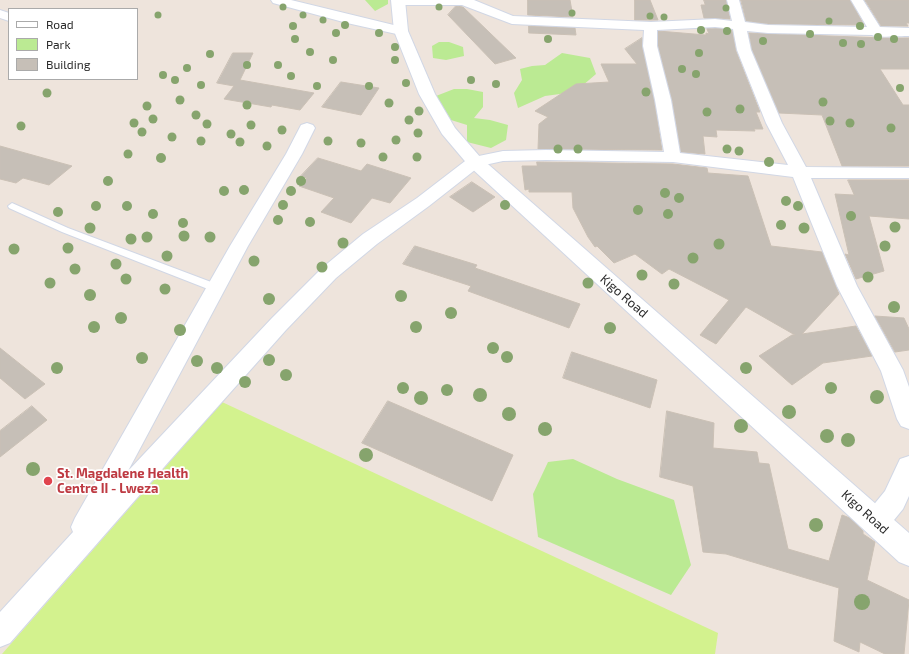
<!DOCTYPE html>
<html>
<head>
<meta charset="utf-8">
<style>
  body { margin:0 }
  #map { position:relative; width:909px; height:654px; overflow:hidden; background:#eee4dc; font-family:"Exo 2",sans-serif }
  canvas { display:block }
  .legend { position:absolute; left:8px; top:8px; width:130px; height:72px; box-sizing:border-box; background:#fff; border:1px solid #aaa; margin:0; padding:5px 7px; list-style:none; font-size:12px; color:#2b2b2b }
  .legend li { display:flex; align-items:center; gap:8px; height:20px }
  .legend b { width:20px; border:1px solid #aaa }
</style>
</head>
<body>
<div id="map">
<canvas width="909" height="654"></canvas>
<ul class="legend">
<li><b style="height:5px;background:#fff"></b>Road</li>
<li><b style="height:11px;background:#bbea93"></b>Park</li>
<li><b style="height:11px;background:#c6bfb7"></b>Building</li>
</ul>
</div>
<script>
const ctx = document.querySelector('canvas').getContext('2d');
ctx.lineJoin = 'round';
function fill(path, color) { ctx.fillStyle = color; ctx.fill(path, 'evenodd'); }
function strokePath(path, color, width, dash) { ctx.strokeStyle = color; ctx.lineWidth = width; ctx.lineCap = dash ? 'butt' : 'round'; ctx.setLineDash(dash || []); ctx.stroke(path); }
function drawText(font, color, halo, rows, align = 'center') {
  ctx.font = font + ' "Exo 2",sans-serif'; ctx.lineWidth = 3.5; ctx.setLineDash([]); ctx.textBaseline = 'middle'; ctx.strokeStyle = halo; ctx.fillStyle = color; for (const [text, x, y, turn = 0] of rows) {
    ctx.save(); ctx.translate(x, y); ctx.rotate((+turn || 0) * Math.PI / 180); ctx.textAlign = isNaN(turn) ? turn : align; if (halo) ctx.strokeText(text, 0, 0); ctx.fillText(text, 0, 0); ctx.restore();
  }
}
fill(new Path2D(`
  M365,0H388V4L375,11Z
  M439,42H449L463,47L464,56L446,60L433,58L432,46Z
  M562,53L590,58L596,74L575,92L545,96L518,108L514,93L522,80L520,69L532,66L545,65Z
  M454,89H467L483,92V107L474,118L490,120L508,125L506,140L491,148L467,142V125L451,120L436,96Z
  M573,459L617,479L674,500L691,565L671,595L538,537L533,494L548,462Z`), '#bbea93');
fill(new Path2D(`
  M222,402L718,633L715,654H2Z`), '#d3f28e');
const building = new Path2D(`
  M528,0H570L573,17L528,15Z
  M635,0H650L658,20H635Z
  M704,0H726L730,19L704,18L701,5H705Z
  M741,0H850L864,25L768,24L746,21Z
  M865,0H909V23H906L908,26H881Z
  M456,6L463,7L516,58L495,64L448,15Z
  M529,26L575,28L576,35L529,33Z
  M715,28L732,30L736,51L760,112H756L763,129H754L755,131L716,130L717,137L703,136L705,154L681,152L672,100L658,46V31L706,35V33L709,34L707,29Z
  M749,33L884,38H909V69H880L903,105H909V166H842L822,115L779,113L752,50Z
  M642,38V46L654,100L662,150L538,149L539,124L548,117L535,111L576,84L609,82L601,64H637L625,49Z
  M233,53H253L240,80L314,93L300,110L272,105L271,107L224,99L234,86L217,83Z
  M341,82L379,88L361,115L322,107Z
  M0,146L72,166L49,185L23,178L16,183L0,179Z
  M318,158L361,171L367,164L411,178L390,203L372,198L351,223L321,212L334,198L299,186L307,178L301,176Z
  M537,162L673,164L707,168L708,173L748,176L771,246L822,252L839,294L802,334L856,326L872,356L823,363L792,385L759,356L792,335H795L746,307L716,344L700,335L729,300L669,269L662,274L635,254L614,263L597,246L595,247L588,237L573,208L572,192H529V189L525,190L522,166H537Z
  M848,180H909V219L869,216L884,271L856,279L845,254L849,255L835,194L854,195Z
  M472,182L495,197L473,212L450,197Z
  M415,246L477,265L475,268L580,304L569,328L468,291L471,286L403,264Z
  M875,316L904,318L909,329V350L895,352Z
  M0,348L45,384L25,399L0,378Z
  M572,352L657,380L650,408L563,378Z
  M388,401L513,455L492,501L362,443Z
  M32,406L47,420L0,457V431Z
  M667,411L714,423L713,448L757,452L759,463L769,464L788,549L829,561L842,515L850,518L863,531V534L875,542L867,580L909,600L904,654H885L860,642L859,652L834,641L839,588L726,554L703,552L693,486L660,477Z`);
fill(building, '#c6bfb7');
strokePath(building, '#cac0b5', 1);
const service = new Path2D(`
  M12,203L68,228L219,285L221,288L216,292L213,291L62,232L9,208L8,206Z`);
const minor = new Path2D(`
  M271,0H291L406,28L408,31L406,34L401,35L347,23L273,3Z
  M392,0H474L513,16L651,22L715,19L732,21L727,0H739L745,22L768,25L867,27L851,0H863L880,27L909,28V36C900,36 878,38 872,35L768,33L747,31L751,50L782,123L806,167L909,168V178H811L857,286L903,370L909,387V429L901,426L897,419L881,371L837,286L793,177L673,162L546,160L503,161L480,166L429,206L377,244L336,278L286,330L172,458L10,643L0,647V612L73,532L71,527L75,518L230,246L286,154L301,125L307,123L313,125L315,128L302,154L248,246L128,471L272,318L322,268L363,234L417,198L469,158L503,151L546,150L664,152L655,100L643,46L644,30L512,24L462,5H398L394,4ZM715,27L733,29L737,50L766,123L788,165L680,153L671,100L657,46V30Z
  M0,10L9,13V21L0,18Z
  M909,456V496L903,509L885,531L876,535L867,531L863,522L867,513L885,491L900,459Z`);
const tertiary = new Path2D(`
  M391,0H405L408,31L435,94L455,128L481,158L909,533V566L899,562L469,166L442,134L419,94L394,31Z`);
strokePath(service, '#d1d7e5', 2);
strokePath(minor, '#d1d7e5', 2);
strokePath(tertiary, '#d1d7e5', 2);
fill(service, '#fff');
fill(minor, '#fff');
fill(tertiary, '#fff');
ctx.fillStyle = '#86a46d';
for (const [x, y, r] of [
  [283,7,3.5],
  [439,7,3.5],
  [726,8,3.5],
  [572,13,3.5],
  [158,15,3.5],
  [303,15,3.5],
  [650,16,3.5],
  [664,17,3.5],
  [323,20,3.5],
  [829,21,3.5],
  [345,25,4],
  [293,26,4],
  [860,26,4],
  [701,30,4],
  [727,31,4],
  [336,33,4],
  [379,33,4],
  [810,34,4],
  [878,37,4],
  [295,39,4],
  [548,39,4],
  [894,39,4],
  [763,41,4],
  [843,43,4],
  [861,44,4],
  [395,47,4],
  [310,52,4],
  [699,53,4],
  [210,54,4],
  [333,60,4],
  [395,60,4],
  [247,65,4],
  [278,65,4],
  [187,68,4],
  [682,69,4],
  [696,74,4],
  [163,75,4],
  [291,76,4],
  [175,80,4],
  [471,80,4],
  [406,83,4],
  [496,84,4],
  [201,85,4],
  [317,86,4],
  [369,86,4],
  [900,88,4],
  [646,92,4.5],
  [47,93,4.5],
  [180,100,4.5],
  [823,102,4.5],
  [389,103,4.5],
  [247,105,4.5],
  [147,106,4.5],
  [740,109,4.5],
  [419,111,4.5],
  [707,112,4.5],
  [196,115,4.5],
  [153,119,4.5],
  [409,120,4.5],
  [830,121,4.5],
  [134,123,4.5],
  [850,123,4.5],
  [207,124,4.5],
  [251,125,4.5],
  [21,126,4.5],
  [891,128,4.5],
  [282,130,4.5],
  [142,132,4.5],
  [418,133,4.5],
  [231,134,4.5],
  [172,137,4.5],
  [396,140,4.5],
  [201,141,4.5],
  [328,141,4.5],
  [240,142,4.5],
  [361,143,4.5],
  [267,146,4.5],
  [558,149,4.5],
  [578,149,4.5],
  [727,149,4.5],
  [739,151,4.5],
  [128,154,4.5],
  [383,157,4.5],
  [417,157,4.5],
  [161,158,5],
  [769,162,5],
  [108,181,5],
  [301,181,5],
  [244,190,5],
  [224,191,5],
  [291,191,5],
  [665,193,5],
  [679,198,5],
  [786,201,5],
  [283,205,5],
  [505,205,5],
  [96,206,5],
  [127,206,5],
  [798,206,5],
  [638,210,5],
  [58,212,5],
  [153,214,5],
  [668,214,5],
  [851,216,5],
  [278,220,5],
  [310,222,5],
  [183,223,5],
  [781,225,5],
  [895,227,5.5],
  [90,228,5.5],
  [804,228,5.5],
  [184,236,5.5],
  [147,237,5.5],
  [210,237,5.5],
  [131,239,5.5],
  [343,243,5.5],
  [719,244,5.5],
  [885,246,5.5],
  [68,248,5.5],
  [14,249,5.5],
  [167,256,5.5],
  [693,258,5.5],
  [254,261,5.5],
  [116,264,5.5],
  [322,267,5.5],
  [75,269,5.5],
  [642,275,5.5],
  [868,277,5.5],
  [126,279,5.5],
  [50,283,5.5],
  [588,283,5.5],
  [674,284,5.5],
  [165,289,5.5],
  [90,295,6],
  [401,296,6],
  [269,299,6],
  [894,307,6],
  [451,313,6],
  [121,318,6],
  [94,327,6],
  [416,327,6],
  [610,328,6],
  [180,330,6],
  [493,348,6],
  [507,357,6],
  [142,358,6],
  [269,360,6],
  [197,361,6],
  [57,368,6],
  [217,368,6],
  [746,368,6],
  [286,375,6],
  [245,382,6],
  [403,388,6],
  [831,388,6],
  [447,390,6],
  [480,395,7],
  [877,397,7],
  [421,398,7],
  [789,412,7],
  [509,414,7],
  [741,426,7],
  [545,429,7],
  [827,436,7],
  [848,440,7],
  [366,455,7],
  [33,469,7],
  [816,525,7],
  [862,602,8]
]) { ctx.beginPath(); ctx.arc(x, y, r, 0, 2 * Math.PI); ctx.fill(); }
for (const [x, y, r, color] of [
  [48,481,5,"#e0444e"]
]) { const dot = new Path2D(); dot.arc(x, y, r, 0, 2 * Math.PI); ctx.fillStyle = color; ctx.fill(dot); strokePath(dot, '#fff', 1.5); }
drawText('13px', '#2b2b2b', '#fff', [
  ["Kigo Road",624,296,41],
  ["Kigo Road",865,512,42]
]);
drawText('bold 13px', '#be3a42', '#fff', [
  ["St. Magdalene Health",57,474],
  ["Centre II - Lweza",57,489]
], 'left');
</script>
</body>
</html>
